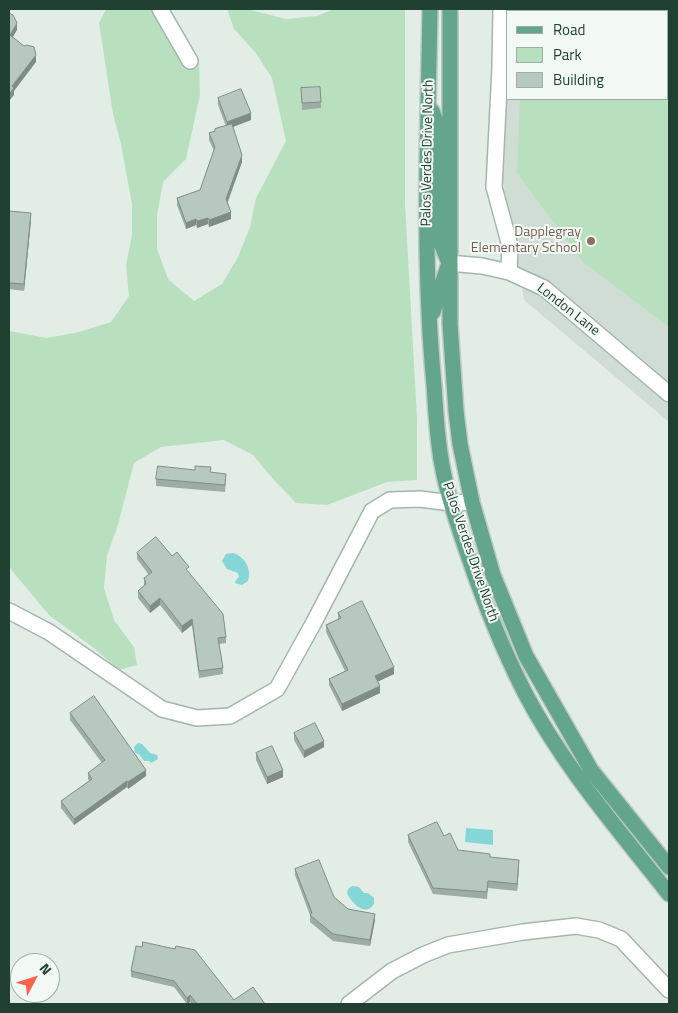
<!DOCTYPE html>
<html>
<head>
<meta charset="utf-8">
<style>
  body { margin:0 }
  #map { position:relative; width:678px; height:1013px; overflow:hidden; background:#e2ede6; font-family:"Titillium Web",sans-serif }
  canvas { display:block }
  .frame { position:absolute; inset:0; border:10px solid #204032; pointer-events:none }
  .legend { position:absolute; left:506px; top:10px; width:162px; height:90px; box-sizing:border-box; background:#f2f9f5; border:1px solid #9eafa7; margin:0; padding:6px 9px; list-style:none; font-size:15px; color:#204032 }
  .legend li { display:flex; align-items:center; gap:10px; height:25px }
  .legend b { width:25px; border:1px solid #9eafa7 }
  .north { position:absolute; left:10px; top:953px; width:50px; height:50px; box-sizing:border-box; background:#f2f9f5; border:1px solid #9eafa7; border-radius:50%; rotate:50deg; font-size:14px; font-weight:700; line-height:20px; text-align:center; color:#204032 }
  .north::after { content:''; display:block; margin:auto; width:18px; height:22px; background:#fd6150; clip-path:polygon(50% 0,100% 100%,50% 72%,0 100%) }
</style>
</head>
<body>
<div id="map">
<canvas width="678" height="1013"></canvas>
<div class="frame"></div>
<ul class="legend">
<li><b style="height:6px;background:#63a68b"></b>Road</li>
<li><b style="height:14px;background:#b9e0be"></b>Park</li>
<li><b style="height:14px;background:#b7c8bf"></b>Building</li>
</ul>
<div class="north">N</div>
</div>
<script>
const ctx = document.querySelector('canvas').getContext('2d');
ctx.lineJoin = 'round';
function fill(path, color) { ctx.fillStyle = color; ctx.fill(path, 'evenodd'); }
function strokePath(path, color, width, dash) { ctx.strokeStyle = color; ctx.lineWidth = width; ctx.lineCap = dash ? 'butt' : 'round'; ctx.setLineDash(dash || []); ctx.stroke(path); }
function drawText(font, color, halo, rows, align = 'center') {
  ctx.font = font + ' "Titillium Web",sans-serif'; ctx.lineWidth = 4; ctx.setLineDash([]); ctx.textBaseline = 'middle'; ctx.strokeStyle = halo; ctx.fillStyle = color; for (const [text, x, y, turn = 0] of rows) {
    ctx.save(); ctx.translate(x, y); ctx.rotate((+turn || 0) * Math.PI / 180); ctx.textAlign = isNaN(turn) ? turn : align; if (halo) ctx.strokeText(text, 0, 0); ctx.fillText(text, 0, 0); ctx.restore();
  }
}
fill(new Path2D(`
  M513,9H669V422L524,300L503,182L507,99H667V11H512Z`), '#d0ddd5');
fill(new Path2D(`
  M106,9H170L199,62L200,95L186,159L163,182L157,215V249L168,279L194,301L222,284L238,257L250,227L256,198L286,141L272,78L255,52L234,29L227,9H247L286,19L317,16L334,9H405V203L417,418V480L387,482L327,505L296,503L273,479L253,455L224,440L161,447L134,463L118,525L107,556L104,588L114,620L134,647L137,665L119,670L95,649L49,615L9,567V331L47,338L79,332L111,322L129,296L126,265L132,235V204L121,144L113,114L99,23Z
  M522,9H669V327L583,262L517,173L520,99H667V11H522Z`), '#b9e0be');
fill(new Path2D(`
  M233,553C245,557 252,569 248,581L242,585L235,583L236,580L239,577L238,573L227,569L222,561L226,554Z
  M138,743L142,744L150,753L157,755L158,759L151,763L149,761H144L139,754L135,753L134,747Z
  M466,828L493,830V845L465,842Z
  M352,886L359,887L364,893H368L374,898V904C365,917 352,904 347,893L348,889Z`), '#85d6d6');
const minor = new Path2D(`
  M160,9L190,61
  M501,9L500,68L494,187L510,246L509,272
  M449,263L482,266L509,272L544,288L669,394
  M9,611L49,632L162,709L197,718L230,716L277,689L313,624L372,511L390,500L420,499L451,503L472,502
  M349,1004L392,971L423,955L448,945L523,932L576,926L599,930L621,939L669,990`);
const major = new Path2D(`
  M430,9C428,134 422,259 434,385C436,413 437,442 443,470C448,498 458,525 467,552C483,600 502,648 525,693C563,766 618,829 669,894
  M450,9V324L456,411L460,444L472,502L493,575L526,656L591,770L669,867
  M432,111L440,132L438,236L449,263L433,312`);
strokePath(minor, '#a4b6ac', 18);
strokePath(major, '#c1cac6', 18);
strokePath(minor, '#fff', 15);
strokePath(major, '#63a68b', 15);
fill(new Path2D(`
  M301,88L321,102V108L302,110Z
  M218,98L251,120L233,127L242,162L228,202L231,219L209,227L208,224L197,228L196,225L186,229L177,205V198L200,190L214,151L209,140V133L215,132V129L226,126L218,105Z
  M9,211L31,220L24,291L9,289Z
  M211,472L226,481L225,492L156,486V479Z
  M137,553L172,556L189,573L226,637V643L219,644L223,668V674L199,678L192,625L182,633L160,605L150,613L138,598V591L144,586V578L149,575L137,559Z
  M338,613L394,674L378,681L380,693L342,711L329,685V679L345,671L326,632V625L338,619Z
  M70,713L146,776L128,789L127,787L74,825L61,808V801L89,781L88,779V773L102,763L70,720Z
  M294,733L324,747L304,758L294,740Z
  M256,753L283,777L267,784L256,760Z
  M408,835L444,836L458,850L490,857L519,867L517,891L488,888L487,899L433,894L408,842Z
  M295,869L334,897L348,909L375,920L370,946L333,941L310,922V915L295,875Z
  M136,946L234,1000L265,1004H192L190,1002L187,1004L174,987L131,977V971Z`), '#9daca4');
fill(new Path2D(`
  M17,23V30L10,42V35Z
  M36,55V62L14,91V95L9,101V94L12,86Z
  M251,113V120L227,129V122Z
  M242,155V162L226,205V199Z
  M231,212V219L209,227V220Z
  M31,213V220L24,291V284Z
  M208,218V224L197,228V221Z
  M196,219V225L186,229V223Z
  M160,598V605L150,613V606Z
  M192,619V625L182,633V626Z
  M394,667V674L375,683V676Z
  M380,686V693L342,711V704Z
  M324,741V747L304,758V751Z
  M146,770V776L128,789V782Z
  M283,770V777L267,784V777Z
  M127,781V787L74,825V819Z
  M519,860V867L517,891V884Z
  M375,914V920L370,946V940Z
  M190,995V1002L187,1004V998Z`), '#808c86');
const building = new Path2D(`
  M9,13L13,15L17,23L10,35L24,46L27,45L34,47L36,55L12,86L14,88L9,94Z
  M320,87L321,102L302,103L301,88Z
  M241,89L251,113L227,122L218,98Z
  M232,124L242,155L226,199L231,212L209,220L208,218L197,221L196,219L186,223L177,198L200,190L215,147L209,133L215,131V129Z
  M9,211L31,213L24,284L9,283Z
  M158,466L195,470V466L211,467L210,472L226,474L225,485L156,479Z
  M156,537L172,556L177,552L189,567L186,569L223,614L226,637L218,638L223,668L199,671L192,619L182,626L160,598L150,606L138,591L146,584L144,578L152,572L137,553Z
  M362,601L394,667L375,676L380,686L342,704L329,679L348,670L326,625L341,618L338,613Z
  M94,696L146,770L128,782L127,781L74,819L61,801L92,779L88,773L105,760L70,713Z
  M315,723L324,741L304,751L294,733Z
  M272,746L283,770L267,777L256,753Z
  M437,822L444,836L450,833L458,850L490,854V857L519,860L517,884L488,881L487,892L433,888L408,835Z
  M319,860L334,897L348,909L375,914L370,940L333,934L310,915L312,913L295,869Z
  M143,942L175,949L176,946L195,950L234,1000L253,987L265,1004H197L190,995L187,998L174,981L131,971L136,946L142,947Z`);
fill(building, '#b7c8bf');
strokePath(building, '#808c86', 1);
for (const [x, y, r, color] of [
  [591,241,5,"#8d6e63"]
]) { const dot = new Path2D(); dot.arc(x, y, r, 0, 2 * Math.PI); ctx.fillStyle = color; ctx.fill(dot); strokePath(dot, '#f2f9f5', 2); }
drawText('14px', '#204032', '#f2f9f5', [
  ["Palos Verdes Drive North",428,153,-89],
  ["London Lane",568,310,38],
  ["Palos Verdes Drive North",470,552,71]
]);
drawText('14px', '#785e54', '#f2f9f5', [
  ["Dapplegray",581,233],
  ["Elementary School",581,249]
], 'right');
</script>
</body>
</html>
